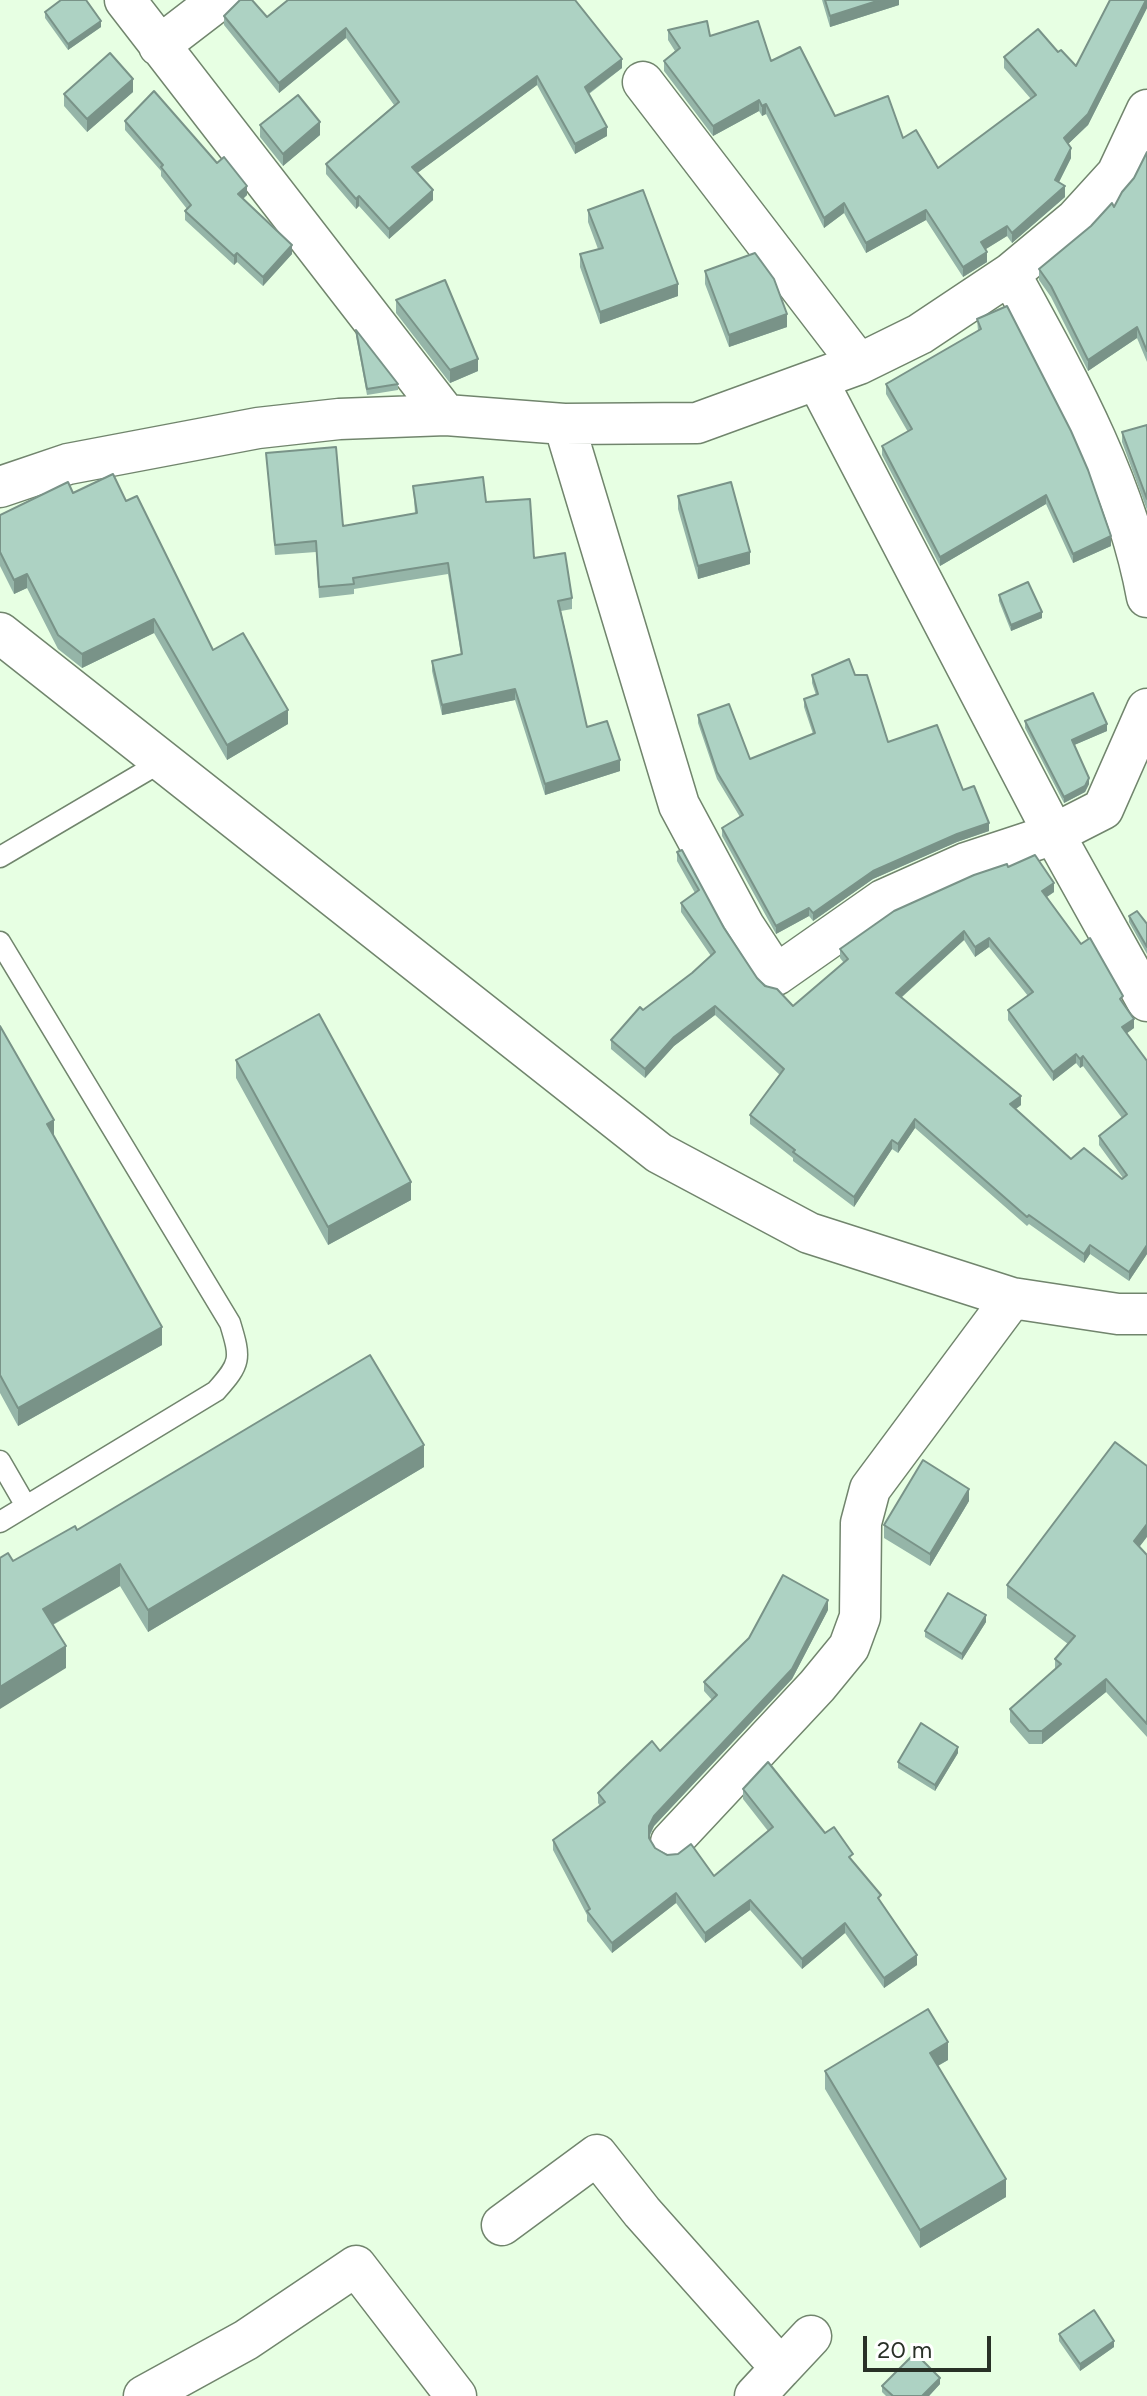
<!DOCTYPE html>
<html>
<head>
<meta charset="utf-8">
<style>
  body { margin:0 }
  #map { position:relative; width:1147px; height:2396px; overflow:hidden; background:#e7ffe3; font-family:Figtree,sans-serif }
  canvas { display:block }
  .scale { position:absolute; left:863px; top:2336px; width:128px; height:36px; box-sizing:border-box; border:4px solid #293127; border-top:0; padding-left:10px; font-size:24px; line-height:28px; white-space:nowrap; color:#293127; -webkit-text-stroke:6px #fff; paint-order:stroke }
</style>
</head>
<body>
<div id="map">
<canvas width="1147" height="2396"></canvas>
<div class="scale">20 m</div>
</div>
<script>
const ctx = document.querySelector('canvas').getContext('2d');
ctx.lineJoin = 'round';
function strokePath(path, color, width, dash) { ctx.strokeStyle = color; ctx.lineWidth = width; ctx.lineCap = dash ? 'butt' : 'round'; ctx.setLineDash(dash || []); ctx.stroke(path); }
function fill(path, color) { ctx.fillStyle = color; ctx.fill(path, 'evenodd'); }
const lane = new Path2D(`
  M0,857L163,761
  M0,942L230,1323C241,1359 241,1363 216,1391L0,1522
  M0,1461L26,1506`);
const street = new Path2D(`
  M125,0L446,415
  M159,46L219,0
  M643,82L859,364
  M1010,274C1066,376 1126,481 1147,597
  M817,380L1054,834L1147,1001
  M564,424L679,805L744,926L776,975L883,900L966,863L1054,834L1103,809L1147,709
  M0,487L68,464L258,428L339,419L446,415L564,424L697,423L859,364L920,334L1010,274L1076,219L1117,174L1147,110
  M0,633L659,1153L809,1233L1012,1298L1118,1314H1147
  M671,1842L817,1686L849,1647L860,1617L861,1523L870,1489L1012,1298
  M502,2225L597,2155L642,2212L781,2368L811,2336
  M144,2396L246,2340L356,2266L456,2396
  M755,2396L781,2368`);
strokePath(lane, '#71856d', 23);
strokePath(street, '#71856d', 43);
strokePath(lane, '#fff', 20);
strokePath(street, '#fff', 40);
fill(new Path2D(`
  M822,0H899V5L830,27Z
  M1147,0V8L1088,125L1068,144L1071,158L1059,182L1065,197L1012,243L1007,236L986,249L987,262L963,277L926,220L866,253L844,213L824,228L766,114L762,116L759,111L713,136L664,71V61L675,51L668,40V30L710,36L771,61L835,116L903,138L938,168L1031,99L1004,68V57L1058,52L1076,66Z
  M45,12L101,27L68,50L45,18Z
  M224,16L267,17L622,68L589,94L607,136L575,154L537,85L417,173L433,200L389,239L359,206L356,209L326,174V164L394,105L346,38L279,93L224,25Z
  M133,92L87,132L64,106V94Z
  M125,121L217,163L247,195L243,199L292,254L263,286L237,262L234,265L185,220V211L187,209L161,176V171L125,130Z
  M260,125L320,135L283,166L260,137Z
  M1147,152V362L1137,338L1088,371L1051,297L1039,280V269L1114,207L1134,178Z
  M588,210L678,296L600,324L580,267V254L598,249L588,222Z
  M705,271L787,327L729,347L705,284Z
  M396,300L478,371L450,383L396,313Z
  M977,319L1111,546L1073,563L1046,504L940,566L882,455V446L908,432L886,394V384L978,331Z
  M356,330L398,384V390L367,395L356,336Z
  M1147,425V510L1122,442V432Z
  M266,453L343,526L415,513L413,486L486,502L534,558L572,598V609L561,611L587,727L620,771L545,795L515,700L442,715L432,671V661L461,655L448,574L354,589V594L319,598L316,552L275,555Z
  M73,493L126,501L213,650L288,724L227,760L154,633L82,668L58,649L27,588L14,594L0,566V515Z
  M678,496L750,564L698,579L678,509Z
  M999,595L1042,618L1011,631L999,601Z
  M812,675H855L888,742L963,790L989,831L957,842L873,879L813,921L809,916L776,934L722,836V828L740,817L717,779L698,723V715L750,759L813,734L804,707V699L816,695L812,683Z
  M1025,721L1107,731L1074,745L1089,784L1085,792L1064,803L1025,728Z
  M677,852L757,978L793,1006L844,963L840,958V949L1008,867L1054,892L1047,897L1123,1003L1134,1028L1126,1033L1147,1061V1254L1129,1281L1090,1254L1084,1263L1029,1224L1027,1226L915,1128L898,1153L892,1149L854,1207L793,1161V1158L750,1124V1115L780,1075L715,1015L674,1046L645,1078L611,1049V1040L643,1010L692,973L711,956L681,912V903L695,893L677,861ZM964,940L975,957L989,947L1028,996L1008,1010V1020L1053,1081L1076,1063L1080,1068L1083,1066L1122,1118L1099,1136V1145L1123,1178L1122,1179L1071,1159L1016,1109L1021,1105L901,998Z
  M1129,916L1147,924V954L1129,922Z
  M0,1026L54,1136L162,1345L18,1426L0,1393Z
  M236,1060L411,1200L328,1245L236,1078Z
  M424,1467L148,1632L120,1586L53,1625L66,1668L13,1561L77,1530Z
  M969,1501L930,1566L884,1538V1525Z
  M1140,1547L1147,1555V1737L1106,1692L1042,1744H1029L1010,1722V1709L1055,1670V1659L1068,1644L1007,1598V1585Z
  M828,1610L792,1679L654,1826L649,1838L655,1848L714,1876L768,1831L743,1799V1789L825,1833L853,1862L881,1904L917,1965L884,1988L845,1933L802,1969L750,1910L705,1943L676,1903L612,1953L587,1921V1915L553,1850V1840L600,1806L598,1803V1793L660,1751L712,1700L704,1691V1682Z
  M986,1622L962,1660L925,1637V1631Z
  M958,1753L935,1791L898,1768V1762Z
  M948,2060L938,2066L1006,2197L920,2248L825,2089V2071Z
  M1059,2334L1114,2347L1080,2371L1059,2341Z
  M940,2384L929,2396H886L882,2392V2386Z`), '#95b5a8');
fill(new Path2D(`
  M880,0H899V5L830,27V16Z
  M1146,0H1147V8L1088,125L1064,148V138Z
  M101,21V27L68,50V44Z
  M346,28V38L279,93V83Z
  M622,59V68L585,96V87Z
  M537,76V85L412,177V167Z
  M133,79V92L87,132V119Z
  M759,100V111L713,136V126Z
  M766,104V114L762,116V106Z
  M320,122V135L283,166V154Z
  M607,127V136L575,154V144Z
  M1071,148V158L1055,190V180Z
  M247,186V195L238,203V194Z
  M1065,186V197L1012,243V233Z
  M433,190V200L389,239V229Z
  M359,196V206L356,209V199Z
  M844,203V213L824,228V218Z
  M926,210V220L866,253V243Z
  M1007,226V236L981,252V242Z
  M292,245V254L263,286V277Z
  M987,252V262L963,277V267Z
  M237,253V262L234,265V256Z
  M678,284V296L600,324V312Z
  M787,314V327L729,347V335Z
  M1137,327V338L1088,371V360Z
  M478,359V371L450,383V370Z
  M1046,495V504L940,566V557Z
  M1111,536V546L1073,563V554Z
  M750,552V564L698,579V566Z
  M27,574V588L14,594V580Z
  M1042,612V618L1011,631V625Z
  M154,619V633L82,668V654Z
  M515,689V700L442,715V705Z
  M288,710V724L227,760V745Z
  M1107,724V731L1072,746V740Z
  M620,760V771L545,795V784Z
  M1089,778V784L1085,792L1064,803V797Z
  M989,823V831L957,842L873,879L813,921V913L873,871L957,834Z
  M1054,883V892L1042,900V891Z
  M809,908V916L776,934V926Z
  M964,931V940L896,1002V993Z
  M989,938V947L975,957V947Z
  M715,1006V1015L674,1046L645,1078V1069L674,1037Z
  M1134,1019V1028L1122,1037V1027Z
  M1076,1054V1063L1053,1081V1072Z
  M1083,1056V1066L1080,1068V1059Z
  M1021,1096V1105L1010,1113V1104Z
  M915,1119V1128L898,1153V1144Z
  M54,1120V1138L47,1124Z
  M892,1140V1149L854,1207V1197Z
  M411,1182V1200L328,1245V1227Z
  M1090,1245V1254L1084,1263V1254Z
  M1147,1245V1254L1129,1281V1272Z
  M162,1327V1345L18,1426V1408Z
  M424,1445V1467L148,1632V1610Z
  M969,1489V1501L930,1566V1554Z
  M1147,1524V1537L1134,1554V1541Z
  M120,1564V1586L43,1630V1609Z
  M828,1600V1610L792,1679L654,1826L649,1836V1826L654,1816Z
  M986,1615V1622L962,1660V1654Z
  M66,1646V1668L0,1709V1687Z
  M1106,1679V1692L1042,1744V1731Z
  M958,1747V1753L935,1791V1785Z
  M676,1893V1903L612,1953V1943Z
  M750,1900V1910L705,1943V1933Z
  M845,1923V1933L802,1969V1959Z
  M917,1955V1965L884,1988V1978Z
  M948,2042V2060L930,2070V2053Z
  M1006,2179V2197L920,2248V2230Z
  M1114,2341V2347L1080,2371V2364Z
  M940,2378V2384L929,2396H922Z`), '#799388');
const building = new Path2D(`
  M61,0H86L101,21L68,44L45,12Z
  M240,0H252L267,17L288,0H575L622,59L585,87L607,127L575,144L537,76L412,167L433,190L389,229L359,196L356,199L326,164L399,102L346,28L279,83L224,16Z
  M825,0H880L830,16Z
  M1110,0H1146L1088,114L1064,138L1071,148L1055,180L1065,186L1012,233L1007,226L981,242L987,252L963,267L926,210L866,243L844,203L824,218L766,104L762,106L759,100L713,126L664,61L680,48L668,30L707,21L710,36L758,21L771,61L800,47L835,116L888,96L903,138L916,130L938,168L1036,95L1004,57L1038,29L1058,52L1061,50L1076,66Z
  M110,53L133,79L87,119L64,94Z
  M154,91L217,163L224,157L247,186L238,194L292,245L263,277L237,253L234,256L185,211L191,205L161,167L163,165L125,121Z
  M298,95L320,122L283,154L260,125Z
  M1147,152V351L1137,327L1088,360L1051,286L1039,269L1091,226L1112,203L1114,207L1122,192L1134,178Z
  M643,190L678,284L600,312L580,254L603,248L588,210Z
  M755,253L774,279L787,314L729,335L705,271Z
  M445,280L478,359L450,370L396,300Z
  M1007,306L1071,431L1088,470L1111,536L1073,554L1046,495L940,557L882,446L912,429L886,384L981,329L977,319Z
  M356,330L398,384L367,389Z
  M1147,425V499L1122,432Z
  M336,447L343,526L417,513L413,486L483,477L486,502L530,499L534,558L565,553L572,598L558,601L587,727L607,721L620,760L545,784L515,689L442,705L432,661L462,654L448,563L353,578L354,584L319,587L316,541L275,545L266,453Z
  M113,474L126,501L137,496L213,650L243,633L288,710L227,745L154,619L82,654L58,635L27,574L14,580L0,552V515L68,482L73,493Z
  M731,482L750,552L698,566L678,496Z
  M1028,582L1042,612L1011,625L999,595Z
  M849,659L855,675H867L888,742L937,725L963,790L974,786L989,823L957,834L873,871L813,913L809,908L776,926L722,828L743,815L717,772L698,715L729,704L750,759L815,733L804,699L818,694L812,675Z
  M1093,693L1107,724L1072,740L1089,778L1085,786L1064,797L1025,721Z
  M682,850L724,928L757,978L765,986L777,989L793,1006L848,959L840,949L894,911L974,875L1007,864L1008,867L1035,855L1054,883L1042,891L1081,944L1090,938L1123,996L1120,999L1134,1019L1122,1027L1147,1061V1245L1129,1272L1090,1245L1084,1254L1029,1215L1027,1217L915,1119L898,1144L892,1140L854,1197L793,1152L795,1150L750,1115L784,1069L715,1006L674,1037L645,1069L611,1040L640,1007L643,1010L692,973L715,952L681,903L699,890L677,852ZM964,931L975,947L989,938L1033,992L1008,1010L1053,1072L1076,1054L1080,1059L1083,1056L1127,1114L1099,1136L1127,1175L1122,1179L1084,1148L1071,1159L1010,1104L1021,1096L896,993Z
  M1137,911L1147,924V947L1129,916Z
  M319,1014L411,1182L328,1227L236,1060Z
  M0,1026L54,1120L47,1124L162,1327L18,1408L0,1375Z
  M370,1355L424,1445L148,1610L120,1564L43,1609L66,1646L0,1687V1558L8,1553L13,1561L75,1526L77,1530Z
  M1115,1442L1147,1466V1524L1134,1541L1147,1555V1724L1106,1679L1042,1731H1029L1010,1709L1061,1664L1055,1659L1075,1636L1007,1585Z
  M923,1460L969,1489L930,1554L884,1525Z
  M783,1575L828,1600L792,1669L654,1816L649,1826V1838L655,1848L667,1855L678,1854L691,1844L714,1876L773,1827L743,1789L768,1762L825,1833L834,1827L853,1854L849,1857L881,1895L878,1898L917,1955L884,1978L845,1923L802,1959L750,1900L705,1933L676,1893L612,1943L587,1911L590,1909L553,1840L605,1802L598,1793L652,1741L660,1751L717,1695L704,1682L749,1638Z
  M948,1593L986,1615L962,1654L925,1631Z
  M921,1723L958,1747L935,1785L898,1762Z
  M928,2009L948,2042L930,2053L1006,2179L920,2230L825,2071Z
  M1094,2310L1114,2341L1080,2364L1059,2334Z
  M915,2353L940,2378L922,2396H893L882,2386Z`);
fill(building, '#add2c3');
strokePath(building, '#799388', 2);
</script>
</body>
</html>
